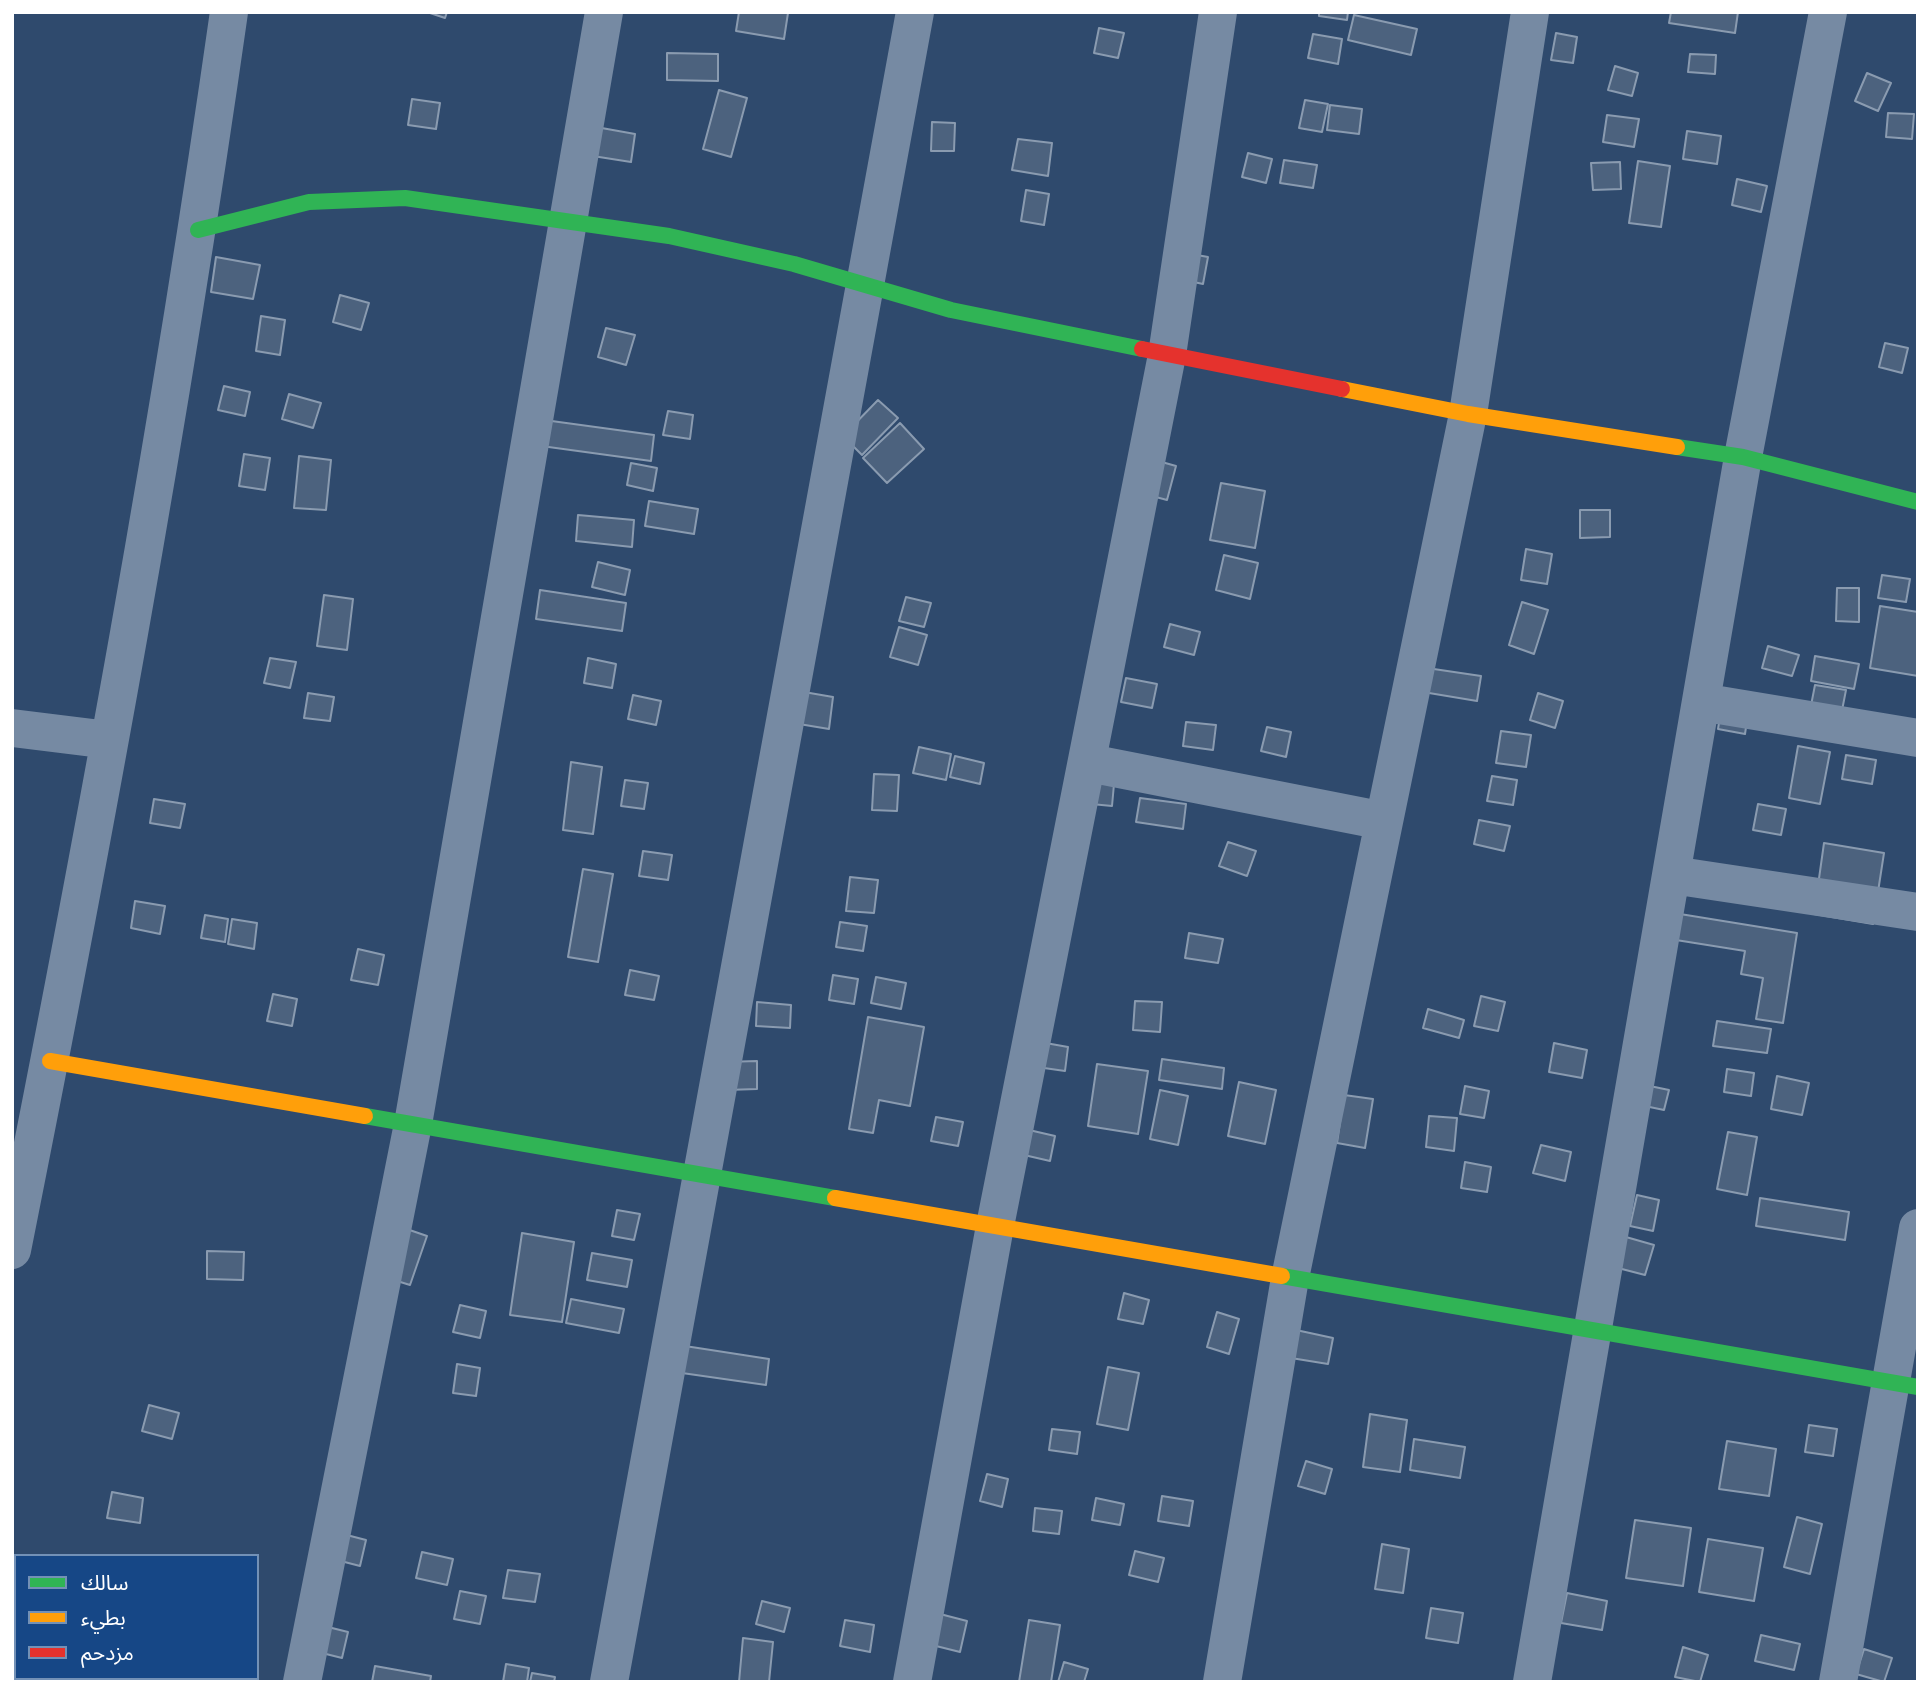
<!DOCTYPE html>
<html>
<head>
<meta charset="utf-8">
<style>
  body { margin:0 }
  #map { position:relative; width:1930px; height:1694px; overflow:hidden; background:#2f4a6d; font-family:Barlow,"Noto Sans Arabic",sans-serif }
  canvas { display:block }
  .frame { position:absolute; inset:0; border:14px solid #fff; pointer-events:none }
  .legend { position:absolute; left:14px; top:1554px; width:245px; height:126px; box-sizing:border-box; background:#164786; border:2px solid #7391b6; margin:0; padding:9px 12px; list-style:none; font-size:21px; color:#fff }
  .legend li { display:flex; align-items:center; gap:14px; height:35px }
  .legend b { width:35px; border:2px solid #7391b6 }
</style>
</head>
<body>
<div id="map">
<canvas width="1930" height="1694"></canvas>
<div class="frame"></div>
<ul class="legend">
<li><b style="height:9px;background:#30b455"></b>سالك</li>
<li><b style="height:9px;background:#ff9f0a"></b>بطيء</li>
<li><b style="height:9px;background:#e5322d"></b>مزدحم</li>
</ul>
</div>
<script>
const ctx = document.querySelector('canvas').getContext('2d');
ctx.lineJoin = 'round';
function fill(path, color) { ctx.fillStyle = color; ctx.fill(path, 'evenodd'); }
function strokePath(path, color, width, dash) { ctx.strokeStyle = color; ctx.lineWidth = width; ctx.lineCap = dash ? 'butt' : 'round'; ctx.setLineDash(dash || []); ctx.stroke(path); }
const building = new Path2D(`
  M427,12H447L445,18Z
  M739,12L788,13L784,39L736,31Z
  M1319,12H1348L1347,20L1319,16Z
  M1671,12H1738L1735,33L1669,23Z
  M1354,15L1417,29L1411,55L1348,40Z
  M1099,28L1124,33L1118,58L1094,53Z
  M1556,33L1577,37L1573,63L1551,60Z
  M1313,34L1342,39L1338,64L1308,58Z
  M667,53L718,54V81L667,80Z
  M1690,54L1716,55L1715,74L1688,72Z
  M1615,66L1638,73L1632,96L1608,90Z
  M1867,73L1891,83L1878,111L1855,101Z
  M719,90L747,98L731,157L703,149Z
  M412,99L440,103L436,129L408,125Z
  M1305,100L1328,104L1322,132L1299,128Z
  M1330,105L1362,109L1359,134L1327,130Z
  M1888,113L1914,114L1912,139L1886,137Z
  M1607,115L1639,119L1634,147L1603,142Z
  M932,122L955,123L954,151H931Z
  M585,125L635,134L631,162L580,154Z
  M1687,131L1721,136L1717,164L1683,159Z
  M1018,139L1052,143L1048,176L1012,170Z
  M1248,153L1272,159L1266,183L1242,177Z
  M1284,160L1317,165L1313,188L1280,183Z
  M1638,161L1670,166L1661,227L1629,223Z
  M1620,162L1621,189L1593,190L1591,163Z
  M1737,179L1767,186L1761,212L1732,205Z
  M1026,190L1049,194L1044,225L1021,221Z
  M1175,251L1208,257L1203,284L1170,277Z
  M216,257L260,265L253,299L211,292Z
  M340,295L369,303L361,330L333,322Z
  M261,316L285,320L280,355L256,351Z
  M606,328L635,335L626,365L598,357Z
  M1885,343L1908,348L1902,373L1879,367Z
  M224,386L250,392L245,416L218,410Z
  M289,394L321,403L313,428L282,419Z
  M878,400L898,418L862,455L843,436Z
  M668,411L693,415L690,439L663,435Z
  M537,419L654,435L651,461L534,445Z
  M900,423L924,449L887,483L863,458Z
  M244,454L270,458L265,490L239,486Z
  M299,456L331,460L326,510L294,508Z
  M1151,459L1176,466L1167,500L1141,493Z
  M631,463L657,468L653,491L627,485Z
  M1221,483L1265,491L1255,548L1210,540Z
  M649,501L698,509L694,534L645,526Z
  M1580,510H1610V537L1580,538Z
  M578,515L634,520L632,547L576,541Z
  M1526,549L1552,554L1547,584L1521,580Z
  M1224,555L1258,563L1250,599L1216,590Z
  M598,562L630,570L625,595L592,587Z
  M1882,575L1910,579L1906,602L1878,598Z
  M1837,588H1859V622L1836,621Z
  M540,590L626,603L622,631L536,619Z
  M324,595L353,599L347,650L317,646Z
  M906,597L931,603L924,627L899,621Z
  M1522,602L1548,610L1534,654L1509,645Z
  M1880,606L1918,612V676L1870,668Z
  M1170,624L1200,632L1194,655L1164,647Z
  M899,627L927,635L918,665L890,657Z
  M1768,646L1799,655L1792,676L1762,668Z
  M1815,656L1859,664L1854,689L1811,681Z
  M270,658L296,662L290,688L264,683Z
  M588,658L616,664L612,688L584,683Z
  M1427,668L1481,676L1477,701L1423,692Z
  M1126,678L1157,684L1152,708L1121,702Z
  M1815,685L1846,690L1836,741L1805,736Z
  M804,692L833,697L829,729L799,724Z
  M308,693L334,697L330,721L304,718Z
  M1538,693L1563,701L1555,728L1530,720Z
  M633,695L661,701L656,725L628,719Z
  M1721,710L1748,714L1745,734L1718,729Z
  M1186,722L1216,725L1213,750L1183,746Z
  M1267,727L1291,732L1286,757L1261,751Z
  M1501,731L1531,735L1526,767L1496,763Z
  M1798,746L1830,752L1820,804L1789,798Z
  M919,747L951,754L946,780L913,773Z
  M1846,755L1876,760L1872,784L1842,779Z
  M955,756L984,763L980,784L950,777Z
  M571,762L602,767L593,834L563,830Z
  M874,774L899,775L897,811L872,810Z
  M1492,776L1517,780L1513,805L1487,801Z
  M625,780L648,783L644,809L621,806Z
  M1083,781L1114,784L1112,806L1081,803Z
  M1140,798L1186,804L1183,829L1136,822Z
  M154,799L185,804L180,828L150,823Z
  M1758,804L1786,809L1781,835L1753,830Z
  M1479,820L1510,826L1504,851L1474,844Z
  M1228,842L1256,851L1247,876L1219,866Z
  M1824,843L1884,853L1873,924L1814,914Z
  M643,851L672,855L668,880L639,876Z
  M583,869L613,874L598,962L568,957Z
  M850,877L878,880L874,913L846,911Z
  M135,901L165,906L160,934L131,928Z
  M1680,914L1797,933L1783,1023L1756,1019L1763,978L1741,974L1745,951L1676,940Z
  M205,915L228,919L225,942L201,938Z
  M232,919L257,923L254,949L228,944Z
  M840,922L867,926L863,951L836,947Z
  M1189,933L1223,939L1218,963L1185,958Z
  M358,949L384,955L378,985L351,980Z
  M630,970L659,976L654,1000L625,995Z
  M833,975L858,979L854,1004L829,1000Z
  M876,977L906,983L901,1009L871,1003Z
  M273,994L297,999L292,1026L267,1021Z
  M1481,996L1505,1002L1498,1031L1474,1026Z
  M1135,1001L1162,1002L1160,1032L1133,1030Z
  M757,1002L791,1005L790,1028L756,1026Z
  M1428,1009L1464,1020L1459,1038L1423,1028Z
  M868,1017L924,1027L910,1106L879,1100L873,1133L849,1129Z
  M1717,1021L1771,1029L1767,1053L1713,1046Z
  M1040,1042L1068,1047L1065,1071L1037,1067Z
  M1554,1043L1587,1050L1582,1078L1549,1072Z
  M1162,1059L1224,1068L1222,1089L1159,1080Z
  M757,1061V1089L726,1090L725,1062Z
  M1097,1064L1148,1071L1138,1134L1088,1126Z
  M1727,1069L1754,1073L1751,1096L1724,1092Z
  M1777,1076L1809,1083L1802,1115L1771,1109Z
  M1239,1082L1276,1090L1265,1144L1228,1136Z
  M1645,1085L1669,1090L1664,1110L1640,1105Z
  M1465,1086L1489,1091L1484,1118L1460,1114Z
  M1160,1090L1188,1096L1178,1145L1150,1139Z
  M1344,1095L1373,1099L1365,1148L1337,1143Z
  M1429,1116L1457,1118L1454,1151L1426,1147Z
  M936,1117L963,1122L958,1146L931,1141Z
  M1029,1130L1055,1136L1050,1161L1024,1155Z
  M1728,1132L1757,1137L1747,1195L1717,1189Z
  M1541,1145L1571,1152L1565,1181L1533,1173Z
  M1465,1162L1491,1167L1487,1192L1461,1188Z
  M1637,1195L1659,1200L1653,1231L1630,1226Z
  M1760,1198L1849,1212L1845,1240L1756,1226Z
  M617,1210L640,1214L634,1240L612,1236Z
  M398,1226L427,1236L410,1285L381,1276Z
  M522,1233L574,1242L562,1322L510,1315Z
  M1626,1237L1654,1245L1645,1275L1618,1268Z
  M207,1251L244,1252L243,1280L207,1279Z
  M592,1253L632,1260L627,1287L587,1280Z
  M1124,1293L1149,1300L1143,1324L1118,1319Z
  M571,1299L624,1309L619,1333L566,1323Z
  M460,1305L486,1311L480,1338L453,1332Z
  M1217,1312L1239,1319L1229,1354L1207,1347Z
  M1296,1330L1333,1338L1328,1364L1291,1358Z
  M685,1346L769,1359L766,1385L682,1373Z
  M457,1364L480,1368L476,1396L453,1393Z
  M1108,1367L1139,1373L1128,1430L1097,1424Z
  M149,1405L179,1413L172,1439L142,1431Z
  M1370,1414L1407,1420L1400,1472L1363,1467Z
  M1809,1425L1837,1429L1833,1456L1805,1452Z
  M1052,1429L1080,1432L1077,1454L1049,1450Z
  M1414,1439L1465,1447L1460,1478L1410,1470Z
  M1727,1441L1776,1449L1769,1496L1719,1489Z
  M1306,1461L1332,1469L1325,1494L1298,1486Z
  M987,1474L1008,1479L1002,1507L980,1501Z
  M112,1492L143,1498L140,1523L107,1518Z
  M1162,1496L1193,1501L1189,1526L1158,1521Z
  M1096,1498L1124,1504L1120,1525L1092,1520Z
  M1035,1508L1062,1511L1059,1534L1033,1531Z
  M1797,1517L1822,1524L1810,1574L1784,1567Z
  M1635,1520L1691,1528L1683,1586L1626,1578Z
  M339,1533L366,1540L360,1566L333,1559Z
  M1708,1539L1763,1548L1754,1601L1699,1592Z
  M1382,1544L1409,1549L1403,1593L1375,1589Z
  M1135,1551L1164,1558L1158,1582L1129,1575Z
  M422,1552L453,1559L447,1585L416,1578Z
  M508,1570L540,1574L535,1602L503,1598Z
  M460,1591L486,1596L480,1624L454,1619Z
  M1567,1593L1607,1601L1602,1630L1561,1623Z
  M762,1601L790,1608L784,1632L756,1624Z
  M1431,1608L1463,1613L1458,1643L1426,1638Z
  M940,1614L967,1621L960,1652L932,1645Z
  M845,1620L874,1625L870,1652L840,1646Z
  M1029,1620L1060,1625L1051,1682H1019Z
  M320,1625L348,1632L342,1658L314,1651Z
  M1761,1635L1800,1644L1794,1670L1755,1661Z
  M743,1638L773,1642L769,1682H739Z
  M1683,1647L1708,1655L1700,1682L1675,1677Z
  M1864,1649L1892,1658L1884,1682L1856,1674Z
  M1064,1662L1088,1669L1084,1682H1058Z
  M506,1664L529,1668L527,1682H503Z
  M375,1666L431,1676L430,1682H372Z
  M532,1673L555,1677L554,1682H530Z`);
fill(building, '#4c627e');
strokePath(building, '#8a9bb0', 2);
strokePath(new Path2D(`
  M1701,702L1918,738
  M12,728L109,740
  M1089,763L1384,821
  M1672,875L1918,912
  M12,1250C94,839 170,427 229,12
  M302,1682L413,1124L604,12
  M609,1682L915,12
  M912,1682L995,1226L1167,355L1218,12
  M1222,1682L1290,1278L1468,414L1530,12
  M1532,1682L1743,457L1828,12
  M1838,1682L1918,1228`), '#768aa3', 38);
strokePath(new Path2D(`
  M198,230L309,202L405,198L669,236L794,264L951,310L1142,349
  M1677,447L1743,457L1918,502
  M365,1116L835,1198
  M1282,1276L1918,1387`), '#30b455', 16);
strokePath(new Path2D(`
  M1342,389L1468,414L1677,447
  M50,1061L365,1116
  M835,1198L1282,1276`), '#ff9f0a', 16);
strokePath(new Path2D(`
  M1142,349L1342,389`), '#e5322d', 16);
</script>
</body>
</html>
